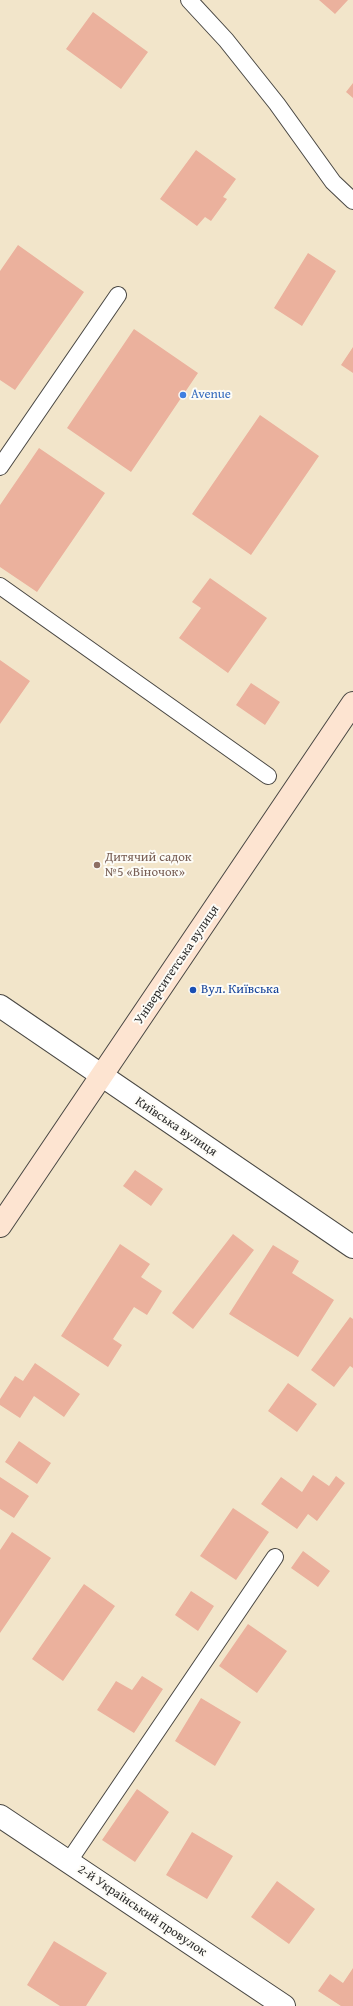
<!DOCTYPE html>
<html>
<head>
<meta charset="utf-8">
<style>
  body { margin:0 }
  canvas { display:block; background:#f2e5ca }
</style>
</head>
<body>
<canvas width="353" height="2006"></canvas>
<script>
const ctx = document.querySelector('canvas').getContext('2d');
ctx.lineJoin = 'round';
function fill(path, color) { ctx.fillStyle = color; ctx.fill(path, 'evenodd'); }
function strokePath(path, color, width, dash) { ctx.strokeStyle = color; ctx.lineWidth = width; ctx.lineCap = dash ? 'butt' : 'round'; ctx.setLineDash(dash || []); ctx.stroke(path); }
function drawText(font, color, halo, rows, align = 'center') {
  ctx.font = font + ' "Gentium Book Plus",serif'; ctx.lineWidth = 4; ctx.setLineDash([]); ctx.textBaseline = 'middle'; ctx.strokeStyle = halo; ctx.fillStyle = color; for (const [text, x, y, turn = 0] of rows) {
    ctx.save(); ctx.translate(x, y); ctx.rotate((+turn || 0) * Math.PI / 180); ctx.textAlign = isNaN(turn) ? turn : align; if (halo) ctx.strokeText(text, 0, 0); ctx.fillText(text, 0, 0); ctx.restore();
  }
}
fill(new Path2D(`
  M319,0H348L335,14Z
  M93,12L148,52L121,89L66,49Z
  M353,83V98L346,92Z
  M196,150L236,179L223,197L227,199L211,221L205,217L197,226L160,199Z
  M18,245L84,292L15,390L0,380V271Z
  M308,253L336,271L302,326L274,308Z
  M134,329L198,373L131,472L67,428Z
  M353,347V373L341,365Z
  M260,415L319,456L251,555L192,514Z
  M39,448L105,493L37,592L0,567V505Z
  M210,578L267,618L228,673L179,638L201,608L192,602Z
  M0,660L30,681L0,724Z
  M251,683L280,702L265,725L236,705Z
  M135,1170L163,1189L151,1206L123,1186Z
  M233,1234L254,1250L193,1329L172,1313Z
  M120,1244L150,1264L141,1277L162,1291L147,1315L134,1307L113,1339L122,1345L108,1367L61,1336Z
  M273,1245L299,1261L292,1273L334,1300L298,1357L229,1314Z
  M350,1317L353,1319V1368L350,1366L334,1387L311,1370Z
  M35,1363L80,1394L64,1417L34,1396L20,1418L0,1405V1399L15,1376L23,1381Z
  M288,1383L317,1404L297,1432L268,1411Z
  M19,1441L51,1463L37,1484L5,1462Z
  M313,1475L329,1486L336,1476L345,1483L317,1521L308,1514L297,1529L261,1504L281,1477L302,1492Z
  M0,1477L29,1496L14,1518L0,1509Z
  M233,1508L269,1532L236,1580L200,1556Z
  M12,1532L51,1558L0,1633V1550Z
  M303,1551L330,1571L318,1587L291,1568Z
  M84,1584L115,1606L63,1681L32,1659Z
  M191,1591L214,1606L198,1631L175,1615Z
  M248,1624L287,1651L257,1693L219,1666Z
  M142,1676L163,1689L134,1733L97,1710L116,1681L132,1690Z
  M201,1698L241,1722L215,1766L175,1741Z
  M137,1789L169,1812L135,1862L102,1840Z
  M192,1832L233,1856L207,1899L166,1875Z
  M277,1881L315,1909L289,1944L251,1917Z
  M54,1941L107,1973L86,2006H60L27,1985Z
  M353,1968V2006H341L318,1991L330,1974L343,1983Z`), '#ebb19d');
const service = new Path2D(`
  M189,0L226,40L277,104L333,182L353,201
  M0,467L118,295
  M0,586L268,776
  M69,1861L275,1557`);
const minor = new Path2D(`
  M0,1006L353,1247
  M0,1816L284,2006`);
const secondary = new Path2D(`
  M0,1226L353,703`);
strokePath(service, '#494743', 18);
strokePath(minor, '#494743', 24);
strokePath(secondary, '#494743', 24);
strokePath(service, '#fff', 16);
strokePath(minor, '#fff', 22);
strokePath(secondary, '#fde4d1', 22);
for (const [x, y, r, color] of [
  [183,395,4,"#3f7fe0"],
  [97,865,4,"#8d6e63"],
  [193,990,4,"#1a4fb4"]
]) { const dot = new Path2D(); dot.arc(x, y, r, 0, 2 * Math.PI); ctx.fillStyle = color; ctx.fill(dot); strokePath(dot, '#fdfcf7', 1.5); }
drawText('13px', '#366cbe', '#fdfcf7', [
  ["Avenue",191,395]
], 'left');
drawText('13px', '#785e54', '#fdfcf7', [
  ["Дитячий садок",105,858],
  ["№5 «Віночок»",105,873]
], 'left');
drawText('13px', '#2b2b2b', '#fdfcf7', [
  ["Університетська вулиця",177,965,-56],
  ["Київська вулиця",176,1127,34],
  ["2-й Український провулок",142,1911,34]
]);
drawText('13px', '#164399', '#fdfcf7', [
  ["Вул. Київська",201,990]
], 'left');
</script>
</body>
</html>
